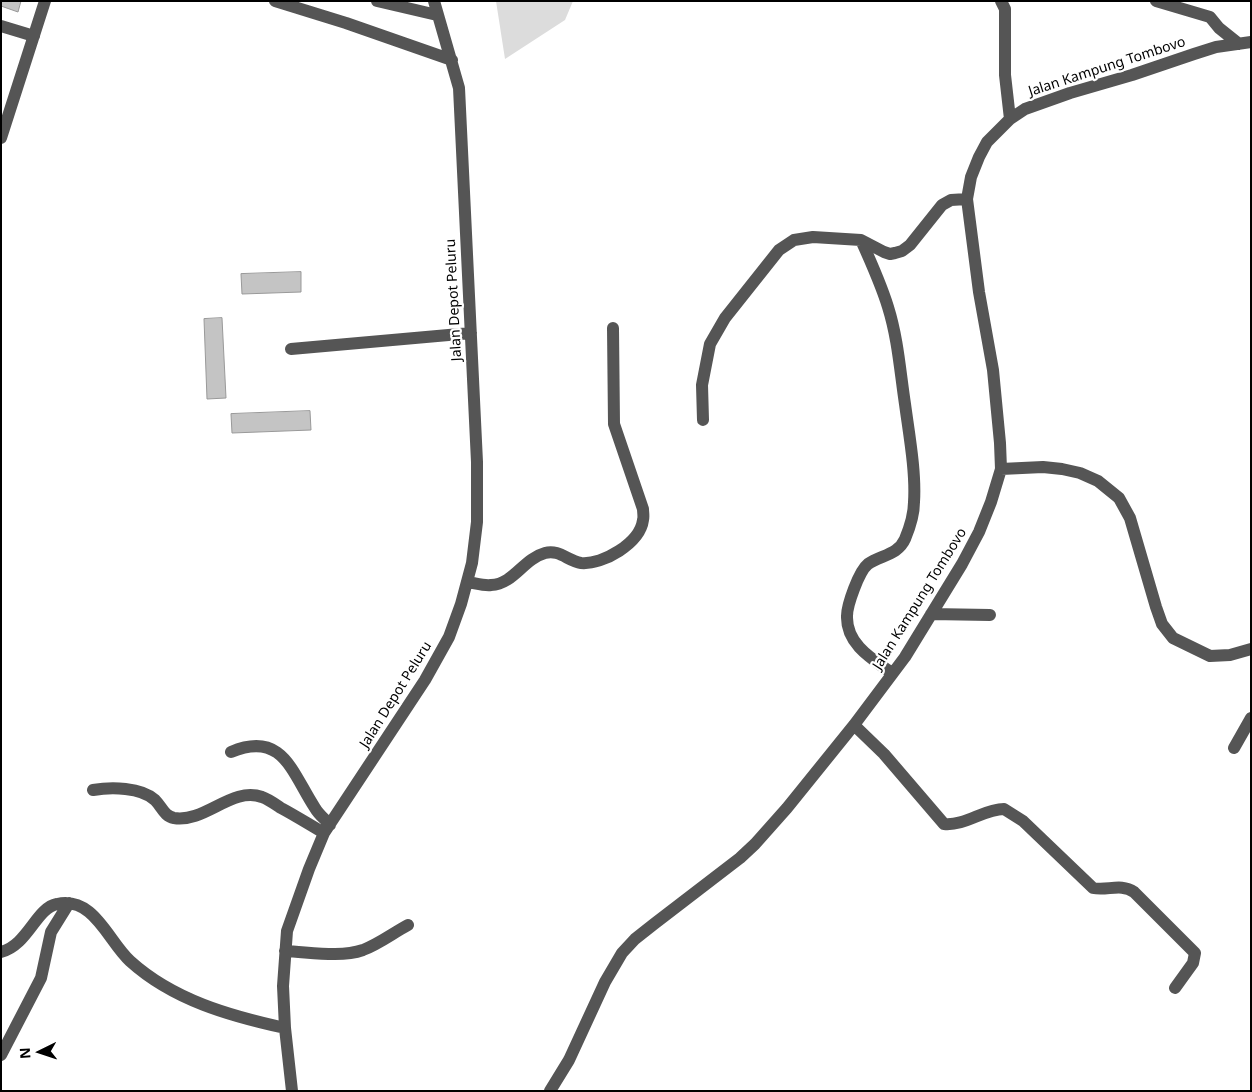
<!DOCTYPE html>
<html>
<head>
<meta charset="utf-8">
<style>
  body { margin:0 }
  #map { position:relative; width:1252px; height:1092px; overflow:hidden; background:#fff; font-family:"Noto Sans",sans-serif }
  canvas { display:block }
  .frame { position:absolute; inset:0; border:2px solid #000; pointer-events:none }
  .north { position:absolute; left:15px; top:1027px; width:50px; height:50px; -webkit-text-stroke:4px #fff; paint-order:stroke; rotate:266deg; font-size:14px; font-weight:700; line-height:20px; text-align:center; color:#000 }
  .north::after { content:''; display:block; margin:auto; width:18px; height:22px; background:#000; clip-path:polygon(50% 0,100% 100%,50% 72%,0 100%) }
</style>
</head>
<body>
<div id="map">
<canvas width="1252" height="1092"></canvas>
<div class="frame"></div>
<div class="north">N</div>
</div>
<script>
const ctx = document.querySelector('canvas').getContext('2d');
ctx.lineJoin = 'round';
function fill(path, color) { ctx.fillStyle = color; ctx.fill(path, 'evenodd'); }
function strokePath(path, color, width, dash) { ctx.strokeStyle = color; ctx.lineWidth = width; ctx.lineCap = dash ? 'butt' : 'round'; ctx.setLineDash(dash || []); ctx.stroke(path); }
function drawText(font, color, halo, rows, align = 'center') {
  ctx.font = font + ' "Noto Sans",sans-serif'; ctx.lineWidth = 4.5; ctx.setLineDash([]); ctx.textBaseline = 'middle'; ctx.strokeStyle = halo; ctx.fillStyle = color; for (const [text, x, y, turn = 0] of rows) {
    ctx.save(); ctx.translate(x, y); ctx.rotate((+turn || 0) * Math.PI / 180); ctx.textAlign = isNaN(turn) ? turn : align; if (halo) ctx.strokeText(text, 0, 0); ctx.fillText(text, 0, 0); ctx.restore();
  }
}
fill(new Path2D(`
  M496,1H573L565,20L505,59Z`), '#dcdcdc');
const building = new Path2D(`
  M1,1H21L18,12L1,6Z
  M301,272V292L242,294L241,274Z
  M222,318L226,398L207,399L204,319Z
  M310,411L311,430L232,433L231,414Z`);
fill(building, '#c4c4c4');
strokePath(building, '#999', 1);
strokePath(new Path2D(`
  M275,1L346,23L452,60
  M377,1L437,15
  M1001,1L1005,9V75L1010,119
  M1156,1L1210,17L1219,28L1239,44
  M1,26L34,36
  M1,138L45,1
  M861,240C871,262 881,284 888,307C898,339 900,371 905,404C909,434 916,472 914,502C914,515 910,527 905,539C898,555 881,555 868,564C859,571 847,605 847,616C846,644 872,659 892,673
  M291,349L471,333
  M703,420L702,385L710,344L725,318L779,250L794,240L813,237L861,240L884,252L890,254L895,253L902,251L910,245L942,205L951,200L967,199
  M1001,469L1043,467L1062,469L1080,473L1098,481L1119,498L1130,518L1156,607L1162,624L1173,638L1210,656L1230,655L1251,649
  M468,582C475,583 484,586 491,585C514,584 523,559 545,553C559,549 568,561 581,563C603,565 640,543 643,520C644,517 643,512 643,509L614,424L613,328
  M931,614L990,615
  M854,725L884,754L944,824C965,826 984,809 1004,809L1023,821L1093,888C1107,891 1121,883 1134,892L1195,953L1193,963L1175,988
  M1234,748L1251,718
  M231,752C283,730 292,773 315,808C319,815 325,819 330,825
  M93,790C111,787 141,787 155,800C162,807 164,816 174,818C205,823 232,786 262,797C268,799 275,804 281,808C296,816 310,825 324,833
  M285,951C310,952 340,958 363,950C379,944 393,933 408,925
  M1,952C28,945 36,908 57,904C94,896 108,941 130,961C173,1000 230,1016 285,1028
  M1,1055L41,978L51,932L69,903
  M292,1091L285,1028L283,986L287,931L309,869L324,833L425,680L449,637L461,604L472,563L477,522V462L459,88L434,1
  M550,1091L569,1060L605,982L622,953L635,939L654,924L740,858L755,844L787,808L854,725L905,657L962,564L979,532L991,502L1001,469L1000,443L993,370L979,292L967,199L971,177L979,157L987,142L1010,119L1025,109L1070,93L1132,75L1194,54L1216,47L1251,42`), '#555', 12);
drawText('14px', '#000', '#fff', [
  ["Jalan Kampung Tombovo",1107,67,-18],
  ["Jalan Depot Peluru",454,300,-93],
  ["Jalan Kampung Tombovo",920,599,-58],
  ["Jalan Depot Peluru",396,695,-58]
]);
</script>
</body>
</html>
